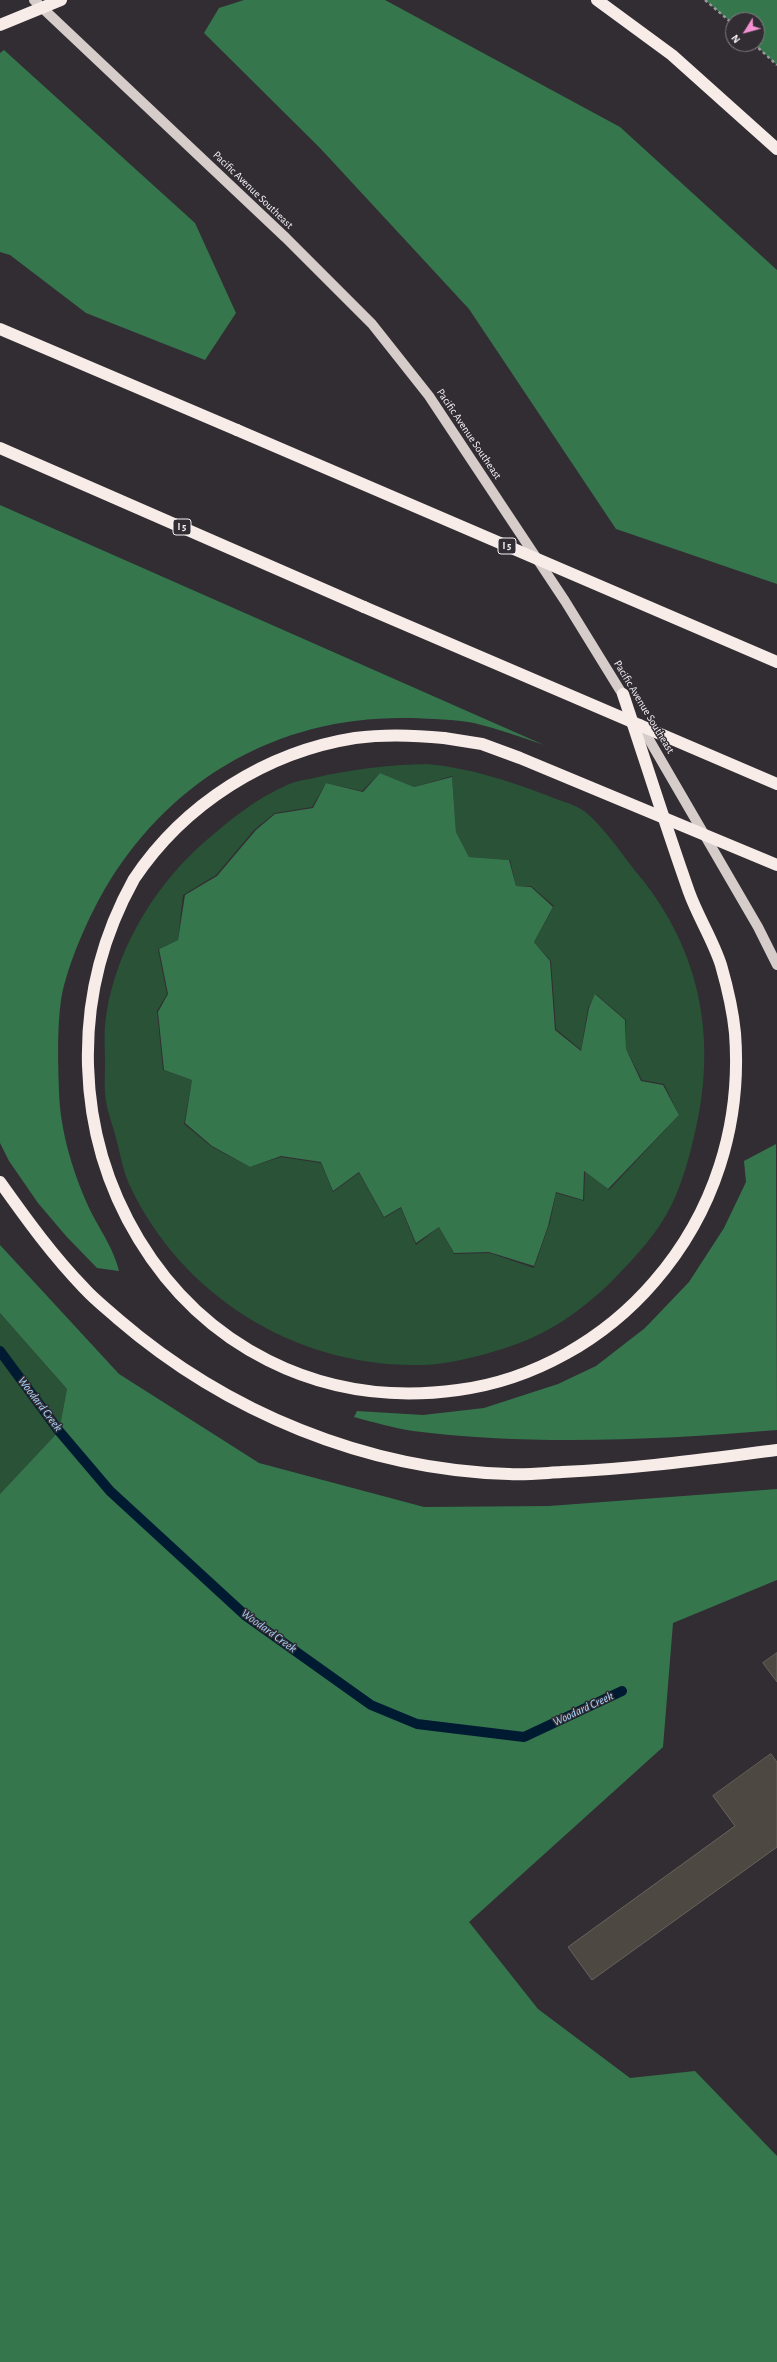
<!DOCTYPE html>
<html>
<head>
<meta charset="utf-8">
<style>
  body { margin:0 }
  #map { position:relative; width:777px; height:2362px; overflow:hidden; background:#322d33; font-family:"Alegreya Sans",sans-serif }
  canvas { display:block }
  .north { position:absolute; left:725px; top:12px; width:40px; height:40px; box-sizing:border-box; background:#322d33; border:1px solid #807c81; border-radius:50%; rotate:233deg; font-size:11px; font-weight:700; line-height:16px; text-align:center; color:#f6f2f6 }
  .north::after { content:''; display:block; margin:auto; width:14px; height:18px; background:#f591d3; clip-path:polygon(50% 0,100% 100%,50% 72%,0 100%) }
</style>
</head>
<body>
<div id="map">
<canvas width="777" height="2362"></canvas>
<div class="north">N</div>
</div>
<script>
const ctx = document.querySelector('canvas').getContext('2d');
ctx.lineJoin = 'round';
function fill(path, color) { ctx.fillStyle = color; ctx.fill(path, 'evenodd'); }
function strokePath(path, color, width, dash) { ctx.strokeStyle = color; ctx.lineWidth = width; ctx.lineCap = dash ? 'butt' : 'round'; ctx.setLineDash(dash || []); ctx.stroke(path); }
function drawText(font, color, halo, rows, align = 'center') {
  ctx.font = font + ' "Alegreya Sans",sans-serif'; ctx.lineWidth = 3; ctx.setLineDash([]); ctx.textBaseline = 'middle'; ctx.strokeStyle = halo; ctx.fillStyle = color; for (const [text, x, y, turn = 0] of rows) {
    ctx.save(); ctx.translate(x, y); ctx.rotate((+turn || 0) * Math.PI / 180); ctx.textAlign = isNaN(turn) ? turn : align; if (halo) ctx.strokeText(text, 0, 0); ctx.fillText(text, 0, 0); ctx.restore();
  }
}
fill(new Path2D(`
  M427,764C469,768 507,780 546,795C557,800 571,803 581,809C598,819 624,857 637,873C703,952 718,1044 693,1141C688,1162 681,1185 672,1204C658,1233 636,1256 614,1279C582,1311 546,1336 502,1349C476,1357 446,1365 419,1365C296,1367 181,1296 129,1184C123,1170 120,1153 116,1138C113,1126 108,1114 106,1101C104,1089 105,1076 105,1063C105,1051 104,1038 105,1025C112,957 151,890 201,845C227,822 255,799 287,785C295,781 305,780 314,778C352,769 388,765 427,764ZM380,773L414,787L452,776L456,832L469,857L510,860L516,886H531L554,906L534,942L551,961L556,1029L581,1050L588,1008L596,994L626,1020V1049L642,1080L664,1084L679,1115L609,1190L585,1172L584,1201L556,1193L550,1222L534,1268L490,1253L454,1254L439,1227L416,1245L401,1208L384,1218L359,1173L333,1192L321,1163L281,1157L250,1167L212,1147L184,1124L192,1080L163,1070L157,1011L167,994L158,949L178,940L183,895L216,875L255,829L275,813L312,807L326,783L362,791Z
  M0,1313L67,1389L59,1431L0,1494Z`), '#295237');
fill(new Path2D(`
  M244,0H385L620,127L777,270V584L616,529L469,309L320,148L204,33L219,8Z
  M705,0H777V65L754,44H757V20H733V24Z
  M4,50L195,223L236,313L205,360L86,313L10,255L0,252V53Z
  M0,505L544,745C521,737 498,729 474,723C454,719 432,719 411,718C284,715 176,774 109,882C90,913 67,964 61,1000C57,1029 58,1062 59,1091C60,1132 74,1177 92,1214C102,1233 114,1250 119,1271L97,1268L66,1236L38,1203L9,1161L0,1143Z
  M380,773L414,787L452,777L456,832L469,857L509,860L516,886L531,887L553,907L534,942L550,961L555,1030L581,1051L589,1008L595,994L625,1020L626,1049L641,1081L663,1085L679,1115L608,1189L584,1171L583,1200L556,1192L548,1226L534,1266L489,1252L454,1253L439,1227L416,1243L401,1207L384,1217L359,1172L333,1191L321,1162L281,1156L250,1167L212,1146L185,1123L192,1080L164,1070L158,1012L168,994L159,949L178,940L185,895L217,876L256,830L275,814L313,808L326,783L363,792Z
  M776,1144L777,1430C656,1440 534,1446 413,1431C393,1428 373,1422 354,1417L357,1411L423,1415L484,1408L558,1384L596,1366L645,1328L689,1282L724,1228L746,1182L744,1161Z
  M0,1245L119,1374L259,1463L424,1507L549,1506L777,1489V1580L673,1623L663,1747L469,1922L538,2009L630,2078L695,2071L777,2156V2362H0V1494L59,1431L67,1389L0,1313Z`), '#35764d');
strokePath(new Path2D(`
  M0,1351L59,1431L110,1491L246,1616L371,1705L417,1724L524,1737L622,1691`), '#001b31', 10);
const building = new Path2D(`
  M777,1653V1682L763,1663Z
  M771,1754L777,1762V1847L592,1980L568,1947L735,1826L713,1796Z`);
fill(building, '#4d4841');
strokePath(building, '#69635c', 1);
strokePath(new Path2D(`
  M705,0L733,24
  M754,44L777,65`), '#9c979c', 2.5, [3, 3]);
strokePath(new Path2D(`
  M34,0L286,238L372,324L429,396L565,601L626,700
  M640,724L758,927L777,965`), '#d6ccca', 10);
strokePath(new Path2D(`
  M597,0L672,55L777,149
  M0,25L61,0
  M0,329L237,430
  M0,448L364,607
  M444,738C414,735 385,734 355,738C266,752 184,804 134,879C0,1120 173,1429 458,1390C534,1380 605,1339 654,1282C714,1213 742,1125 735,1033C733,1012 727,986 721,965C713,940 698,917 689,892C666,827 645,760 623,694
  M0,1182C27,1220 53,1256 85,1289C95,1300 107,1309 118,1319C226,1412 366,1470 509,1474C526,1475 544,1473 562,1472C634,1469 705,1459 777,1450`), '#f7ece8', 12);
strokePath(new Path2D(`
  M237,430L777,662
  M364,607L777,784
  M444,738L482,744L520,758L777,865`), '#f7ece8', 12);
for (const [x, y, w] of [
  [182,527,18],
  [507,546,18]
]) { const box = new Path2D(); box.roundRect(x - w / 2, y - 8, w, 16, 3); ctx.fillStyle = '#322d33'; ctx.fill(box); strokePath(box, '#f6f2f6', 1); }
drawText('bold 10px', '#f6f2f6', null, [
  ["I 5",182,527],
  ["I 5",507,546]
]);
drawText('11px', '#f6f2f6', '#322d33', [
  ["Pacific Avenue Southeast",253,190,44],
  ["Pacific Avenue Southeast",469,434,56],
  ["Pacific Avenue Southeast",644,707,59]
]);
drawText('italic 12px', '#a8d5fe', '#322d33', [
  ["Woodard Creek",40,1404,53],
  ["Woodard Creek",269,1631,36],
  ["Woodard Creek",583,1709,-25]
]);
</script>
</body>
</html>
